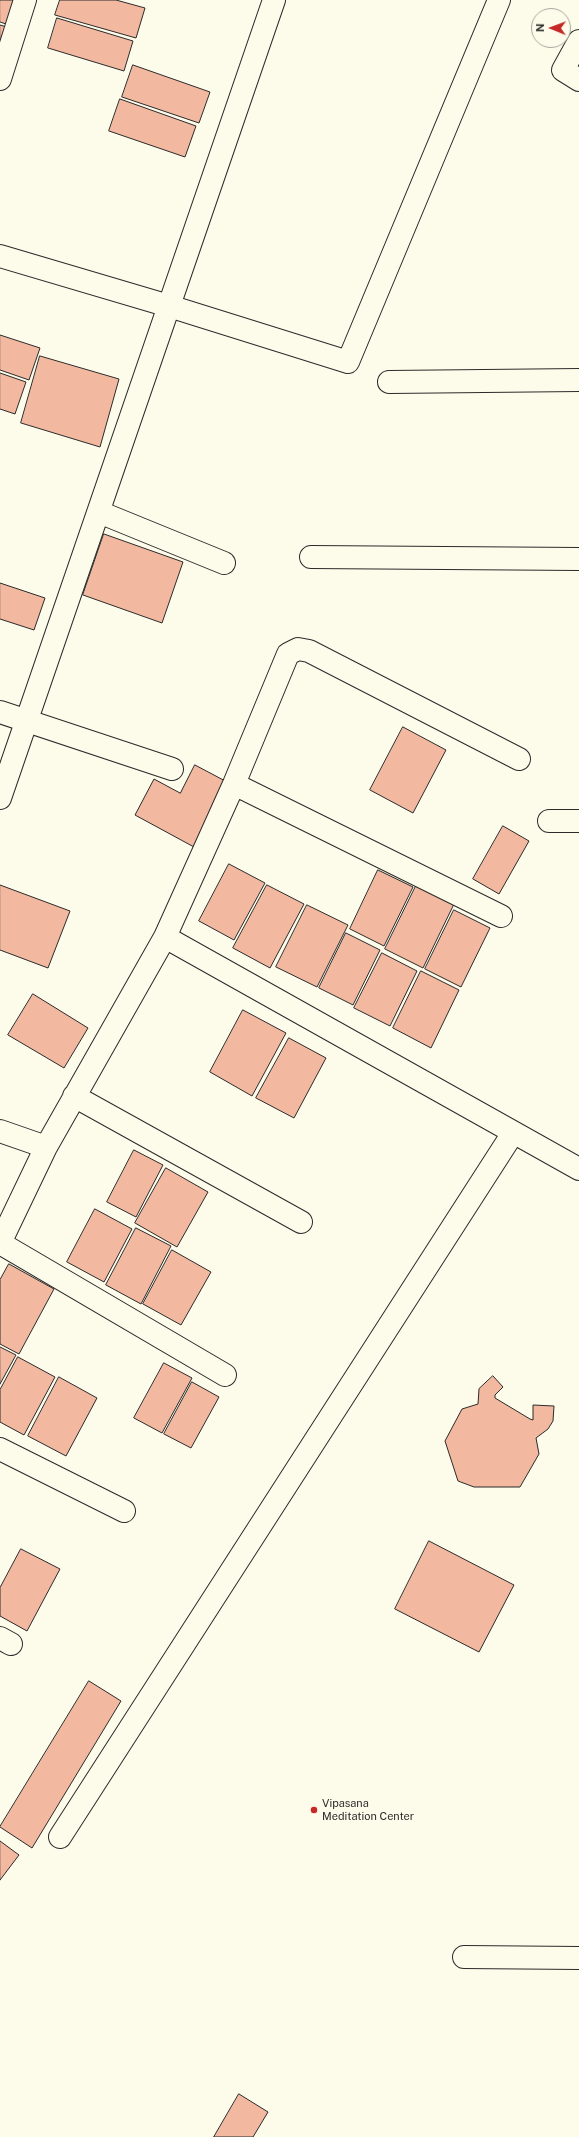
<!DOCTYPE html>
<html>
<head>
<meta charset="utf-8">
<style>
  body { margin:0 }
  #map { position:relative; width:579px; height:2137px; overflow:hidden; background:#fdfbea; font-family:"Public Sans",sans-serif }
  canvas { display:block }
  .north { position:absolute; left:531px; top:8px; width:40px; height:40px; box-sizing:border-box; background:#fdfbea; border:1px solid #a9a89e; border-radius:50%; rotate:271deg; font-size:11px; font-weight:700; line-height:16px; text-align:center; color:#2b2b2b }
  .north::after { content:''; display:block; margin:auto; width:14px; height:18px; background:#c62828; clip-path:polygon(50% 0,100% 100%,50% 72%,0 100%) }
</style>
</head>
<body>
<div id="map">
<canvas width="579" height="2137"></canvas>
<div class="north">N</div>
</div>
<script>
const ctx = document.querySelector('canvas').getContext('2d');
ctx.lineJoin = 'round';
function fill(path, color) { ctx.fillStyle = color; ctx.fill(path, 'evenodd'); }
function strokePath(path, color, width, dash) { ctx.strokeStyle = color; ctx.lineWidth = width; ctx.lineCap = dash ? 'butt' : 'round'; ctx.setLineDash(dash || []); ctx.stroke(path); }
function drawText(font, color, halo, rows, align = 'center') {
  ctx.font = font + ' "Public Sans",sans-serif'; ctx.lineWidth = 3; ctx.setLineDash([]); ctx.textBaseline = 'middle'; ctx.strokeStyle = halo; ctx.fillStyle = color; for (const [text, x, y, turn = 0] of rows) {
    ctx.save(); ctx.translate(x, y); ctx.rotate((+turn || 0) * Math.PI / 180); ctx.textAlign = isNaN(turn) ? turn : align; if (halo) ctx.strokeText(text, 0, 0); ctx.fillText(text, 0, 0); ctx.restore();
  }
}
const building = new Path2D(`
  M0,0H14L6,24L0,22Z
  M60,0H116L145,8L136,38L55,15Z
  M57,18L133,41L124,71L48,48Z
  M0,25L7,27L0,49Z
  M133,65L210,92L199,123L122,97Z
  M120,99L196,126L185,157L109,131Z
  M0,335L40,348L29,380L0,370Z
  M40,356L119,379L100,447L21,423Z
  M0,373L26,382L15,414L0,409Z
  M104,534L183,562L162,623L83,595Z
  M0,583L45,598L34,630L0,619Z
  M403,727L446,750L413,813L370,790Z
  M195,765L229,783L194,847L135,815L154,779L180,793Z
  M503,826L529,841L499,894L473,879Z
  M229,864L265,883L234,940L199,921Z
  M378,870L413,887L384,946L350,929Z
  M0,885L70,911L48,968L0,950Z
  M267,885L304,904L270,968L233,948Z
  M416,886L454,904L423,968L385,949Z
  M307,905L348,925L317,987L276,967Z
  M454,910L490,928L461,987L425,969Z
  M346,933L380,950L353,1005L319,988Z
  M382,953L417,971L390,1026L354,1008Z
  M421,971L459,990L431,1048L393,1028Z
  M33,994L88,1028L64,1068L8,1035Z
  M243,1010L286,1033L252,1096L210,1072Z
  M289,1038L326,1058L294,1118L256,1098Z
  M134,1150L163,1165L136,1217L107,1202Z
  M166,1168L208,1192L177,1247L135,1223Z
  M95,1209L132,1229L104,1282L67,1262Z
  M136,1228L171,1246L141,1304L106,1285Z
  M172,1250L211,1272L181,1325L143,1304Z
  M9,1264L54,1289L19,1354L0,1344V1280Z
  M0,1347L16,1355L0,1384Z
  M18,1357L55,1377L24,1435L0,1422V1390Z
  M164,1363L192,1378L162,1433L134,1418Z
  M493,1376L503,1387L495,1395V1398L530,1419L533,1420V1405L554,1406L553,1421L548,1429L536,1438L539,1454L520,1487H474L458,1481L445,1441L462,1409L478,1404L479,1389Z
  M59,1377L97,1398L66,1456L28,1436Z
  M192,1382L219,1397L191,1448L164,1434Z
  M429,1541L514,1585L479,1652L395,1609Z
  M21,1549L60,1569L27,1631L0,1616V1588Z
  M89,1681L121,1701L32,1848L0,1827Z
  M0,1841L19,1855L0,1880Z
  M239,2094L268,2112L253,2137H214Z`);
fill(building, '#f2b8a0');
strokePath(building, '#2b2b2b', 1);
const street = new Path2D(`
  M579,41L563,70L579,80
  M0,79L25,0
  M0,256L169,306L348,362L499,0
  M389,382L579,380
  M99,512L224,563
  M311,557L579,559
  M0,712L172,769
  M234,784L501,916
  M0,798L274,0
  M549,821H579
  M165,937L579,1169
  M74,1096L301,1222
  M0,1131L46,1147
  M0,1243L46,1147L165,937L234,784L288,654L298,649L309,651L519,759
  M0,1243L225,1375
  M0,1449L124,1511
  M0,1638L11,1644
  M60,1837L513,1133
  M464,1957L579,1958`);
strokePath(street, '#2b2b2b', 24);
strokePath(street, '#fdfbea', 22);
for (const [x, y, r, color] of [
  [314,1810,4,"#c62828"]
]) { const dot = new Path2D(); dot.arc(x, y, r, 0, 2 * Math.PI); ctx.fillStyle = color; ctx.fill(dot); strokePath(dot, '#fdfbea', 1.5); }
drawText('11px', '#2b2b2b', '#fdfbea', [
  ["Vipasana",322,1804],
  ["Meditation Center",322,1817]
], 'left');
</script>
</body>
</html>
